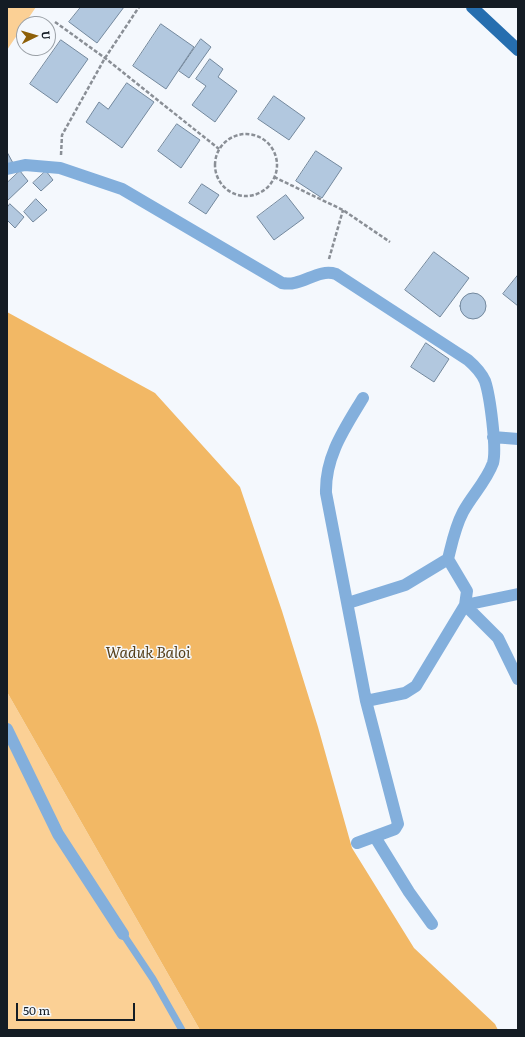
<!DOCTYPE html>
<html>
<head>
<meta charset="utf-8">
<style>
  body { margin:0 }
  #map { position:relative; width:525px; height:1037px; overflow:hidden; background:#f4f8fd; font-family:Literata,serif }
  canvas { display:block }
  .frame { position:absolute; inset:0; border:8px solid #141c24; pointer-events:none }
  .north { position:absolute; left:16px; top:16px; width:40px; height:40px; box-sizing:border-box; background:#f4f8fd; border:1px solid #9aa0a6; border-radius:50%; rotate:85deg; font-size:11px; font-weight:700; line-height:16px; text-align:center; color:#141c24 }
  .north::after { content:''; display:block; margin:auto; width:14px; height:18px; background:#8e6009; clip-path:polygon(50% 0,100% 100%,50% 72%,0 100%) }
  .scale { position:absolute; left:16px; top:1003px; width:119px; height:18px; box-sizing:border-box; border:2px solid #141c24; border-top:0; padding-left:5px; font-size:12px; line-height:14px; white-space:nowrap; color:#141c24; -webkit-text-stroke:3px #f4f8fd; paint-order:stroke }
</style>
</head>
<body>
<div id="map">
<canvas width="525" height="1037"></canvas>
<div class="frame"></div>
<div class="north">U</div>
<div class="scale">50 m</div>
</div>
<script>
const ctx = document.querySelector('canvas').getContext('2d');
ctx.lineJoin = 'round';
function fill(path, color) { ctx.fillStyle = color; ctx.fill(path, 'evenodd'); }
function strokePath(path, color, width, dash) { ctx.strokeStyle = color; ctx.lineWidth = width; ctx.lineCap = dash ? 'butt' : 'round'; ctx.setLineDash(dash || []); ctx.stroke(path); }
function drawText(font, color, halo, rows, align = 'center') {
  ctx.font = font + ' Literata,serif'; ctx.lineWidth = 3; ctx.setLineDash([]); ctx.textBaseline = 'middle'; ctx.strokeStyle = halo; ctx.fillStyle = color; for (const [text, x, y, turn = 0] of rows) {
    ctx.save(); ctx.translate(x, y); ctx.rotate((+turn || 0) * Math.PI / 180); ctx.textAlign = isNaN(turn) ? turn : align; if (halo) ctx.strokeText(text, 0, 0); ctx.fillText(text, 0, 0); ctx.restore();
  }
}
fill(new Path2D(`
  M7,7H36L7,50Z
  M7,692L200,1030H7Z`), '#fbd095');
fill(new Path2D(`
  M7,312L155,393L240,487L282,611L318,727L352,848L414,948L495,1024L498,1030H200L7,692Z`), '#f2b865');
const building = new Path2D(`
  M81,7H124L97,43L69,22Z
  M161,24L194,47L166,89L133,66Z
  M201,39L211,47L189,78L179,71Z
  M61,40L88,59L57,103L30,84Z
  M210,59L223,69L218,77L237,91L215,122L192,105L206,86L196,79Z
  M127,83L154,102L122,148L86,122L99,102L108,109Z
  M274,96L305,118L289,140L258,119Z
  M177,124L200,140L181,168L158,151Z
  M316,151L342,168L322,198L296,181Z
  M7,152L13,163L7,166Z
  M20,171L28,181L7,201V183Z
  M46,171L53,180L41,191L33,183Z
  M202,184L219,195L206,214L189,203Z
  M286,195L304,218L274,240L257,217Z
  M36,199L47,210L33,222L24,212Z
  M10,204L24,217L15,228L7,220V208Z
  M434,252L469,278L440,317L405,290Z
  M518,275V306L503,294Z
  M460 306a13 13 0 1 1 26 0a13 13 0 1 1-26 0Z
  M426,343L449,359L434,382L411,367Z`);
fill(building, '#b2c8df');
strokePath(building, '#73889d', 1);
strokePath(new Path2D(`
  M55,22L105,58L219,149
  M215 165a31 31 0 1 1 62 0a31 31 0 1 1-62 0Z
  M61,155L62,135L105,58L139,7
  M274,177L343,210L390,242
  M329,259L343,210`), '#8a8f96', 2.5, [4, 2]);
strokePath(new Path2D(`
  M123,934L153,979L182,1030`), '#83afdc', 7);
strokePath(new Path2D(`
  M7,169L25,165L60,168L122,189L282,283C302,287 317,268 336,274L468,360C475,366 481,372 485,381C490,396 497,449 493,463C486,482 472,495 463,512C455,527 452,543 448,559L467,591L465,605L498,638L518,679
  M493,437L518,439
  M348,603L405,585L448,559
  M366,701L405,693L416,686L465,605L518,594
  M7,729L58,834L123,934
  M375,837L409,892L432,924
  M357,843L395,829L398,824L366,701L326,493C325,456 345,428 363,398`), '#83afdc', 12);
strokePath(new Path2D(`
  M472,7L518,50`), '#266eaf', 12);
drawText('italic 15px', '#57401c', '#f4f8fd', [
  ["Waduk Baloi",148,654]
]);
</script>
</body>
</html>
